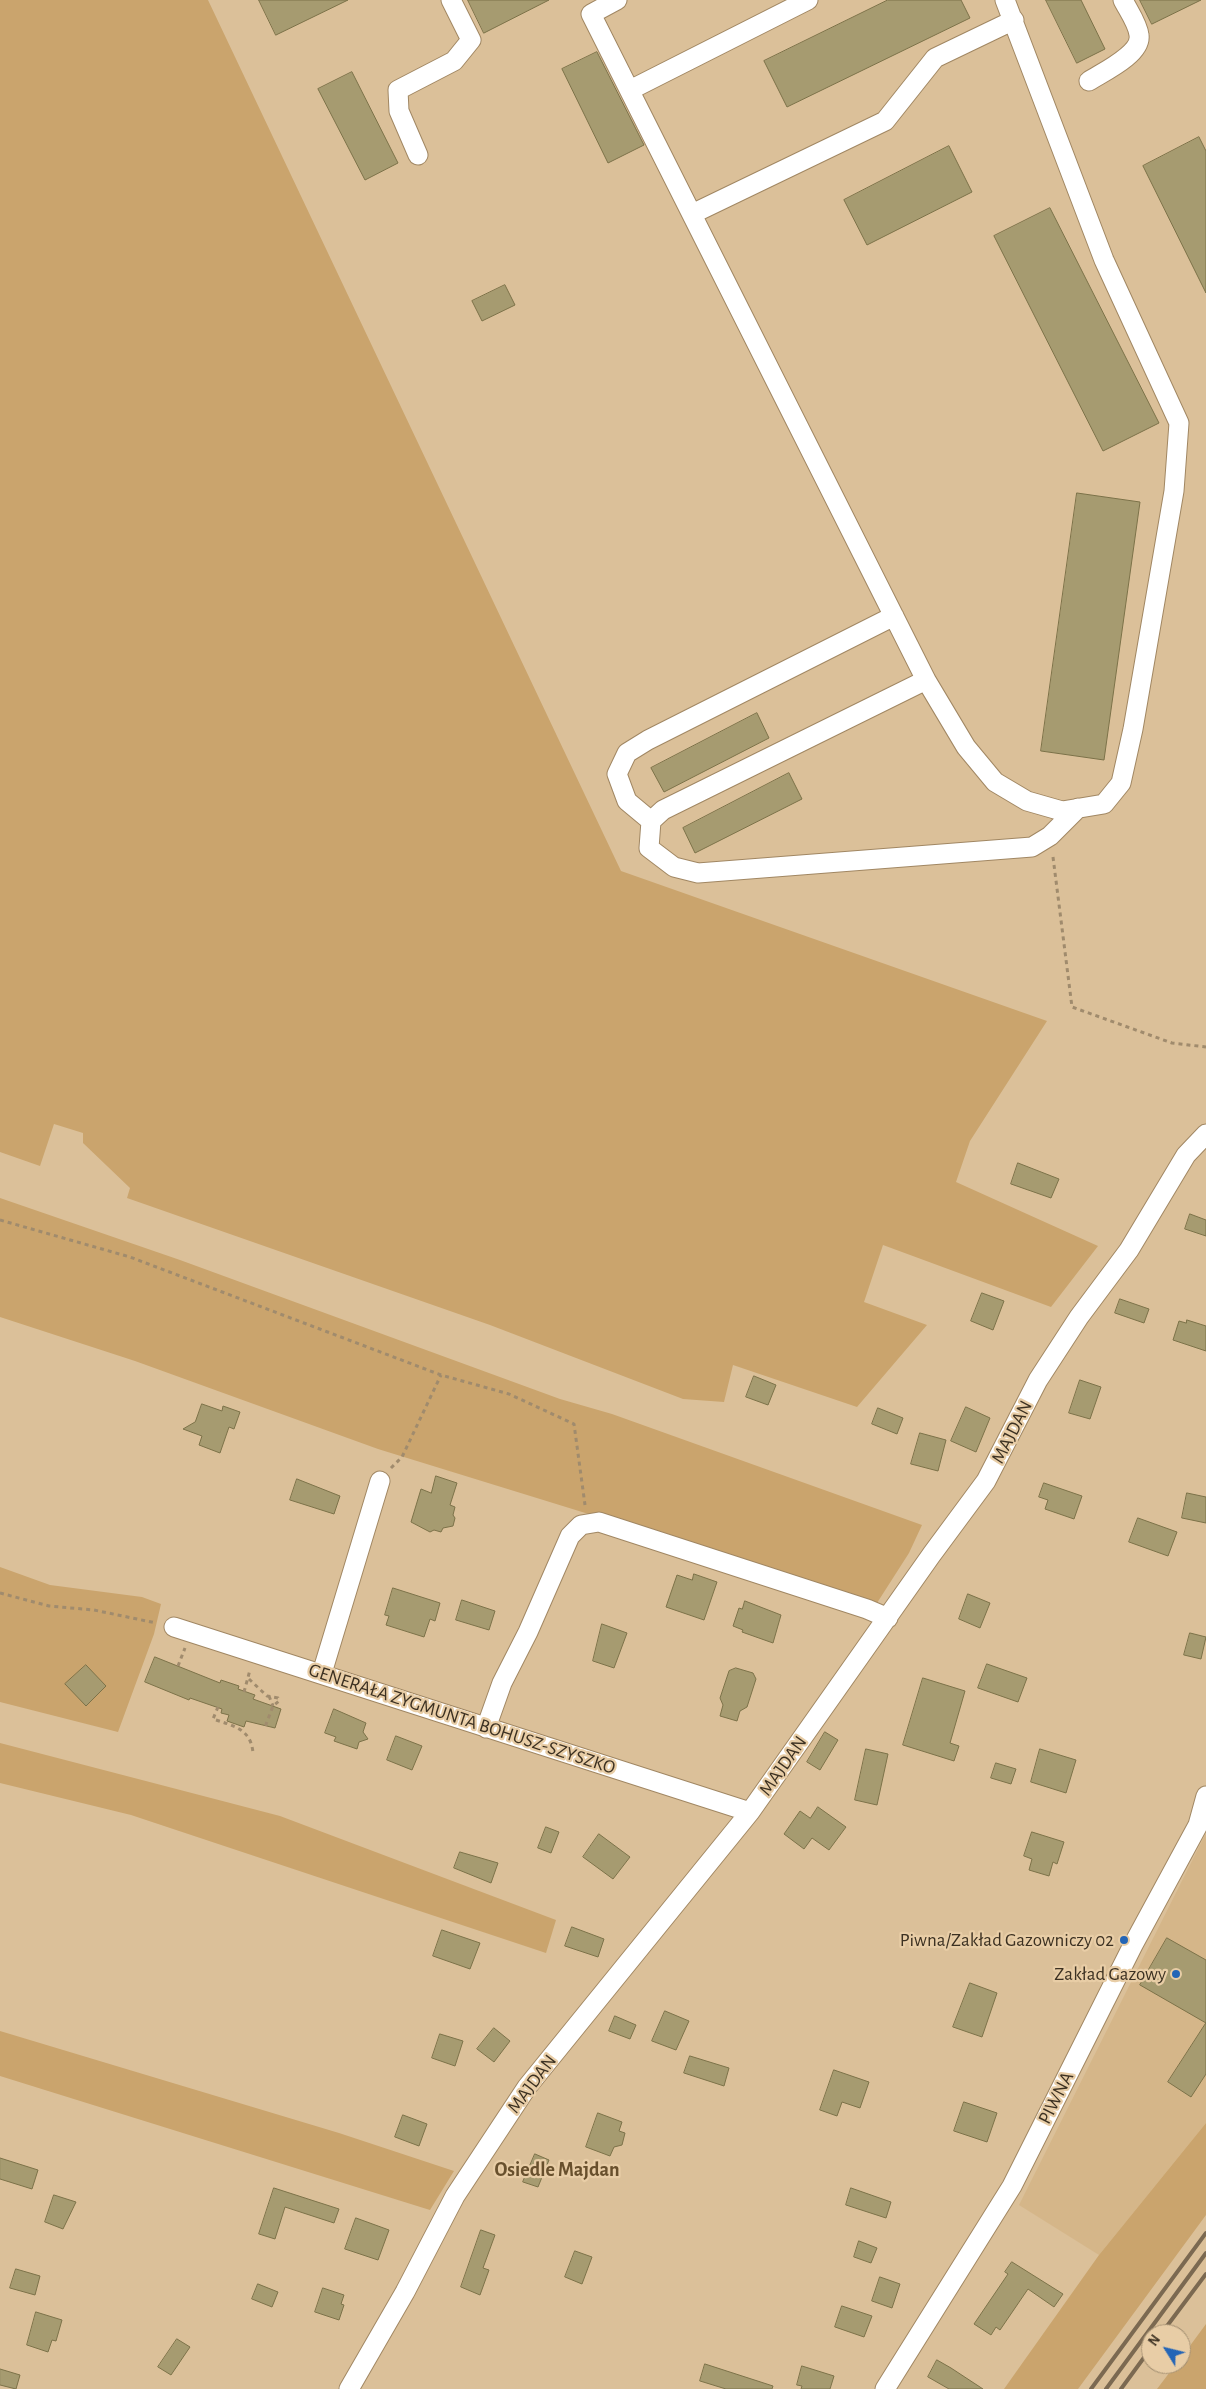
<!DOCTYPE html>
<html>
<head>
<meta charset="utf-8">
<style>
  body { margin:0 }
  #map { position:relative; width:1206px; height:2389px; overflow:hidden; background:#dbc099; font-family:"Alegreya Sans",sans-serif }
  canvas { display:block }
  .north { position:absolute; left:1141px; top:2324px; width:50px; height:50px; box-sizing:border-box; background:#e8cda6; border:1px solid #a38f71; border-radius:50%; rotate:306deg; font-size:14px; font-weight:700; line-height:20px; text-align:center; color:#3c3122 }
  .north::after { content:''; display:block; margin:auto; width:18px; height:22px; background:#2465b6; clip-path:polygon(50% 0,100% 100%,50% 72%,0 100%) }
</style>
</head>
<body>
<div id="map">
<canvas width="1206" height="2389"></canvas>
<div class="north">N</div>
</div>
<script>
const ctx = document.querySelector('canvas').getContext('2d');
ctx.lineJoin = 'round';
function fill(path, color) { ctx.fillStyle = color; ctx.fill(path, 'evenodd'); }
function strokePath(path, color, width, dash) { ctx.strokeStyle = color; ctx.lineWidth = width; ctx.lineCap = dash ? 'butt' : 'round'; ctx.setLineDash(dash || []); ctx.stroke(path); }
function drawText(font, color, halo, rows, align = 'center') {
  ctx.font = font + ' "Alegreya Sans",sans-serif'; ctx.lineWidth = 4.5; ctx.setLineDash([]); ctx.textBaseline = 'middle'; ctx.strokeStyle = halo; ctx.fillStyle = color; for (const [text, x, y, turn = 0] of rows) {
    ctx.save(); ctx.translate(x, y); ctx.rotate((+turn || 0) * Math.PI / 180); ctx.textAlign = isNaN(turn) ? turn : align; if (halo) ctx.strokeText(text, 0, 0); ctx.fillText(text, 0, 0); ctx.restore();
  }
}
fill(new Path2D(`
  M1206,1833V2123L1099,2255L1019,2205Z`), '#d5b689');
fill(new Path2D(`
  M0,0H208L621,871L1047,1021L970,1141L956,1182L1098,1246L1051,1307L883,1245L864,1302L927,1325L857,1407L733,1365L724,1402L683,1399L490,1325L127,1198L130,1188L83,1143V1133L54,1124L40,1166L0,1152Z
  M0,1198L180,1260L560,1399L612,1414L922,1525L909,1553L877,1603L378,1449L135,1361L0,1317Z
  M0,1567L50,1585L142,1597L161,1604L154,1634L118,1732L0,1702Z
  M0,1743L280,1816L556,1920L546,1953L131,1815L0,1783Z
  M0,2031L339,2133L454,2171L430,2210L0,2076Z
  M1206,2123V2215L1078,2389H1004L1099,2255Z
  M1206,2324V2389H1157L1176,2364H1181V2358Z`), '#caa46d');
const building = new Path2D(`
  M259,0H348L276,35Z
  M468,0H549L484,33Z
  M888,0H961L970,18L787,107L764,61Z
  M1046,0H1081L1105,49L1077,63Z
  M1140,0H1201L1152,24Z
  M597,52L644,145L608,163L562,69Z
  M352,72L398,163L365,180L318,89Z
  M1199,137L1206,151V293L1143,166Z
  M949,146L972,192L867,245L844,200Z
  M1050,208L1159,423L1103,451L994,236Z
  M505,285L515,305L482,321L472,301Z
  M1077,493L1140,502L1104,760L1041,751Z
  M757,713L769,738L664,792L651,768Z
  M789,773L802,799L695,853L683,828Z
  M1018,1163L1059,1179L1051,1198L1011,1184Z
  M1190,1214L1206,1220V1236L1185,1229Z
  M982,1293L1004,1301L993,1330L971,1321Z
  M1120,1299L1149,1309L1144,1323L1115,1313Z
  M1187,1320L1206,1326V1351L1173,1340L1179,1321L1186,1323Z
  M754,1376L776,1385L768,1405L746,1397Z
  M1080,1380L1101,1387L1090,1419L1069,1413Z
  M202,1404L222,1411L223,1406L240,1412L234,1429L229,1427L220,1453L199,1445L202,1436L183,1429L195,1422Z
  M966,1407L990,1418L976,1452L951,1441Z
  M878,1408L903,1418L897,1434L872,1424Z
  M920,1433L946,1440L938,1471L911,1464Z
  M436,1476L457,1483L450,1505L455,1507L453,1515L455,1518L453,1526L443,1528L441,1532L434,1530L430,1532L411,1522L421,1489L431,1493Z
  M297,1479L340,1496L334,1514L290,1500Z
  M1044,1483L1082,1496L1074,1519L1045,1509L1048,1500L1039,1497Z
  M1187,1493L1206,1497V1523L1182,1518Z
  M1138,1518L1177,1532L1168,1556L1129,1542Z
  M694,1574L717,1582L704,1620L666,1607L677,1575L692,1580Z
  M393,1588L440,1603L435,1621L430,1619L424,1637L386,1625L389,1616L385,1615Z
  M968,1594L990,1603L980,1628L959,1619Z
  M462,1600L495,1611L489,1630L456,1620Z
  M745,1601L781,1615L773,1643L742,1632L743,1630L733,1626L739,1608L742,1609Z
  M602,1624L627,1633L614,1668L593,1661Z
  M1190,1633L1206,1637L1201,1659L1184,1655Z
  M155,1657L220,1683L221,1680L239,1686L238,1689L255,1695L253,1699L281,1709L275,1728L246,1721L244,1727L227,1721L229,1715L221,1713L222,1709L190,1698L189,1700L145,1682Z
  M987,1664L1027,1678L1018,1702L978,1688Z
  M86,1665L106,1686L86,1706L65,1684Z
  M736,1668L753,1673L756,1679L747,1707L740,1711L737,1721L720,1716L723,1705L720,1698L729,1671Z
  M923,1678L965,1691L950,1743L959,1746L954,1761L903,1745Z
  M334,1709L366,1723L363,1732L368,1739L359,1742L357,1749L334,1741L336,1737L325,1733Z
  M825,1732L838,1740L820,1770L807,1762Z
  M396,1736L422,1746L412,1770L387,1760Z
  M866,1749L888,1754L877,1805L855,1800Z
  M1040,1749L1076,1760L1066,1793L1031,1782Z
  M996,1763L1016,1769L1011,1784L991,1778Z
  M818,1807L846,1827L829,1850L812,1838L804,1849L784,1834L800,1811L810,1818Z
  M546,1827L559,1832L551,1853L538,1848Z
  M1032,1832L1064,1842L1057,1864L1053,1862L1049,1876L1029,1870L1032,1859L1024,1856Z
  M599,1834L630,1857L613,1879L583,1857Z
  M460,1852L498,1863L491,1883L454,1868Z
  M572,1927L604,1939L598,1957L565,1946Z
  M442,1930L480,1943L470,1969L433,1956Z
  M1167,1938L1206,1960V2023L1140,1985Z
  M970,1983L997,1993L982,2037L953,2027Z
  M665,2011L689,2021L676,2050L652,2041Z
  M615,2016L636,2025L630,2039L609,2031Z
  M1206,2023V2074L1191,2097L1168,2082Z
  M494,2028L510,2041L494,2062L477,2049Z
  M440,2034L463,2041L455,2066L432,2058Z
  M690,2056L729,2068L724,2086L684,2073Z
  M834,2070L869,2082L860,2108L842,2102L837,2116L820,2110Z
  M964,2102L997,2113L987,2142L954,2131Z
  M598,2113L622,2122L619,2131L625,2133L622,2145L614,2147L610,2156L586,2147Z
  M403,2115L427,2124L419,2146L395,2137Z
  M535,2154L549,2160L538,2187L523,2182Z
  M0,2158L38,2170L32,2189L0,2179Z
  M274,2188L339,2209L334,2223L285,2207L275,2239L259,2234Z
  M851,2188L891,2202L886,2218L846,2205Z
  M54,2195L76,2202L63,2229L45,2222Z
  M356,2218L389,2230L378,2260L345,2249Z
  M481,2230L495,2235L483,2268L489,2270L480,2295L461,2287Z
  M859,2241L877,2248L871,2263L854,2257Z
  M575,2251L592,2257L582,2284L565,2277Z
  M1012,2262L1063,2294L1054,2307L1028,2289L1000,2330L996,2327L991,2335L974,2324L1008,2274L1005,2272Z
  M16,2269L40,2276L35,2295L10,2288Z
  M880,2277L900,2284L892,2308L872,2301Z
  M258,2284L278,2292L272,2307L252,2299Z
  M323,2288L344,2295L341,2304L344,2305L339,2320L315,2312Z
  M842,2306L872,2316L864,2337L835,2327Z
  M36,2312L62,2320L56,2341L52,2340L48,2352L27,2345Z
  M177,2339L190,2347L171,2375L158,2367Z
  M937,2360L951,2368L983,2389H949L928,2377Z
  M705,2364L773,2386L772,2389H726L700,2381Z
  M802,2366L834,2376L830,2389H801L802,2386L797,2385Z
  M0,2369L20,2375L16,2389L0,2385Z`);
fill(building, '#a69b70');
strokePath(building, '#7c7249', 1);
const minor = new Path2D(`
  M617,0L591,14L926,680L966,747L995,782L1027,801L1062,811L1104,804L1121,783L1133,729L1174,491L1179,423L1104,260L1005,0
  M1089,81C1103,72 1142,54 1139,35C1138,24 1128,10 1123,0
  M630,90L808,0
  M418,155L399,111L398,90L454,61L471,40L451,0
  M692,214L885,121L935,58L1014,20
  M926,680L663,810L651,821L649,848L674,867L698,873L1032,847L1050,836L1078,808
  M651,821L627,801L617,774L627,753L648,740L894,616
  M174,1627L750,1812
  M322,1673L380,1481
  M486,1728L502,1683L528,1632L570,1536L581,1525L599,1522L867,1609L888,1618
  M349,2389L405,2292L455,2196L527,2087L750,1812L932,1554L986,1481L1038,1380L1079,1317L1129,1250L1186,1155L1206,1134
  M885,2389L1012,2186L1133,1945L1198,1825L1206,1796`);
strokePath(minor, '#a18763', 21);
strokePath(new Path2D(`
  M1053,857L1072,1007L1172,1043L1206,1047
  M0,1220L130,1257L441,1375L509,1394L574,1424L585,1505
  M391,1468L402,1457L441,1375
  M0,1593L49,1606L94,1610L156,1623
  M178,1666L185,1648
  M249,1679L267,1696L278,1698L279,1701L273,1706L265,1727
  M244,1692L250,1670
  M269,1696L273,1706
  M218,1707L213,1719C234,1726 251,1729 253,1753`), '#a08b6d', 3, [4, 4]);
strokePath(minor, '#fff', 19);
strokePath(new Path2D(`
  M1161,2334L1206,2274
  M1091,2389L1206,2233
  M1106,2389L1206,2253
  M1121,2389L1151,2348`), '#7b6951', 4);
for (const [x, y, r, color] of [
  [1124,1940,5,"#2465b6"],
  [1176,1974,5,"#2465b6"]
]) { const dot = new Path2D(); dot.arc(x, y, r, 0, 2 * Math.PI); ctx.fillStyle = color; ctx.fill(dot); strokePath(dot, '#e8cda6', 2); }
drawText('19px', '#3c3122', '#e8cda6', [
  ["MAJDAN",1012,1432,-63],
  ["GENERAŁA ZYGMUNTA BOHUSZ-SZYSZKO",462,1719,18],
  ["MAJDAN",783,1766,-55],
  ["MAJDAN",532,2084,-53],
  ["PIWNA",1056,2098,-63]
]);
drawText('19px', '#3c3122', '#e8cda6', [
  ["Piwna/Zakład Gazowniczy 02",1114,1940],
  ["Zakład Gazowy",1166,1974]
], 'right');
drawText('bold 20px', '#68502d', '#e8cda6', [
  ["Osiedle Majdan",557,2170]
]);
</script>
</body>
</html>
